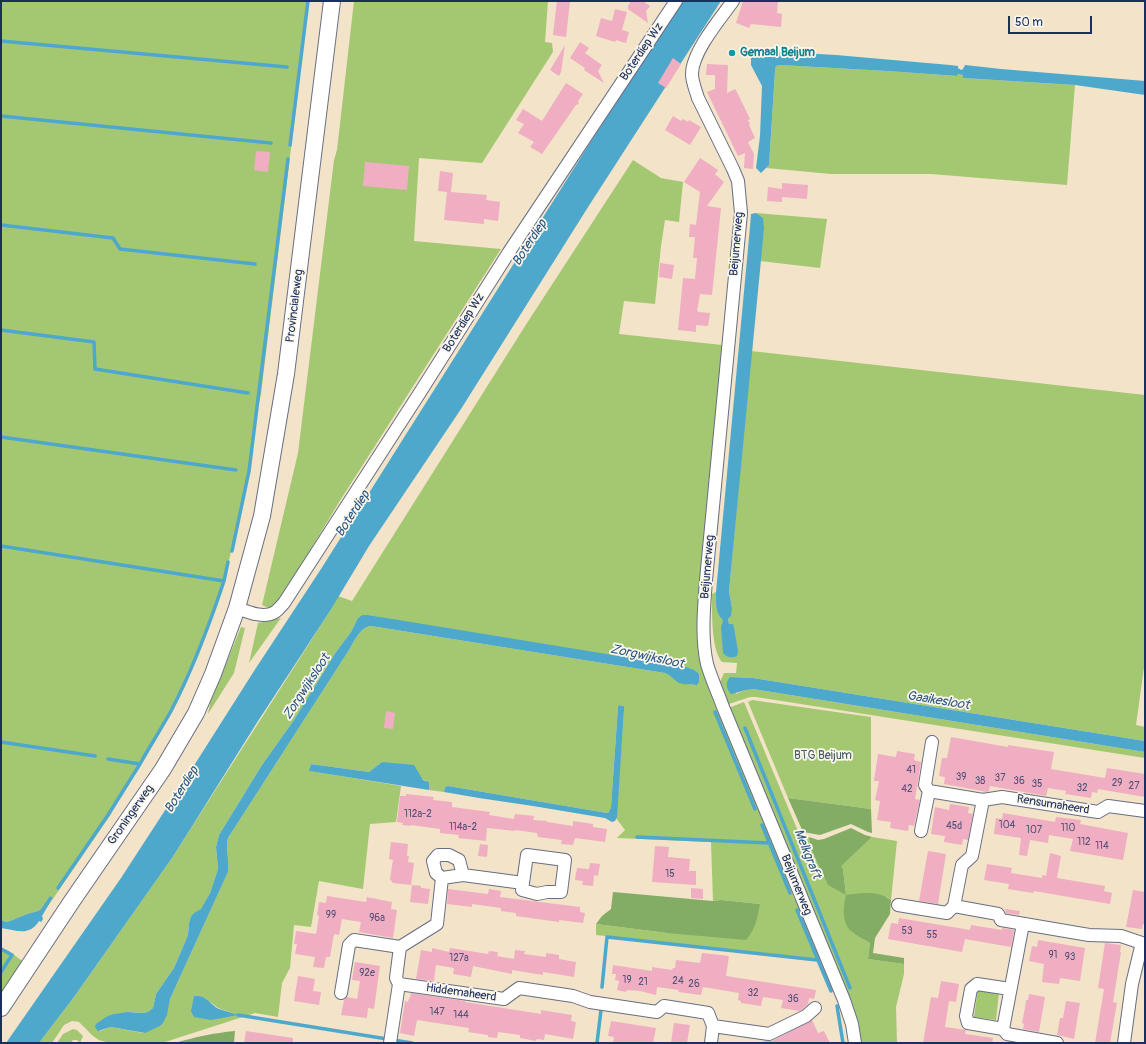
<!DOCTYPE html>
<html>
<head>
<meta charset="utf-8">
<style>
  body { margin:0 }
  #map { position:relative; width:1146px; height:1044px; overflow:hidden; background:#f3e3c8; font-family:Pangolin,sans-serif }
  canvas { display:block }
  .frame { position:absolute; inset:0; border:2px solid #1b2f5e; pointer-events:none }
  .scale { position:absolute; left:1008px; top:16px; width:84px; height:18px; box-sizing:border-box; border:2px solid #1b2f5e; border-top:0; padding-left:5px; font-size:12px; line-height:14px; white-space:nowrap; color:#1b2f5e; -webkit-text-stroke:3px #fbf7ec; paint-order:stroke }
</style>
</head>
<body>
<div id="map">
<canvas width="1146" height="1044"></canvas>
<div class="frame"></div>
<div class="scale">50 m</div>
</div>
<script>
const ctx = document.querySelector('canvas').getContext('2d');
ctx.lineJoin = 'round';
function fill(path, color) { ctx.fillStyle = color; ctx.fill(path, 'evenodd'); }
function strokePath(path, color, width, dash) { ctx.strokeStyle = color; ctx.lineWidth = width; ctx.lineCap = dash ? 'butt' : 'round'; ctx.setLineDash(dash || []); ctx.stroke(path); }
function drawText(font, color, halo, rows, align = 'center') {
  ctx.font = font + ' Pangolin,sans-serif'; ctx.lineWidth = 3.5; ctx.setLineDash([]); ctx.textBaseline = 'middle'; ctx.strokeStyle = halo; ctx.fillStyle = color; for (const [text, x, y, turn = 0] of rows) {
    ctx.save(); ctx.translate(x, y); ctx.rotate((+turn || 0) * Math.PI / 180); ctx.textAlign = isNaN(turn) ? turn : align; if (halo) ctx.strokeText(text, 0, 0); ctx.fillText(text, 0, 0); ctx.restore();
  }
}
fill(new Path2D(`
  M1,1H309L261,394L256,416L250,471L243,502L224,581L206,633L178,696L160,729L109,817L46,909L52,899L50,897L41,909L38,911L27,914L10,921L6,922L1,920Z
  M354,1H548L545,42L552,43L553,52L482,163L419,158L414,241L501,249L341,499L280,600L269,608L262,605L298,453L334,160L337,150Z
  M780,65L887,71L957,76L958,74L963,75V78L1075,85L1067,185L931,174H831L766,168L769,165L775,71L776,66Z
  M633,160L661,178L683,182L679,222L665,220L661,246L655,304L624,301L619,334L722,345L699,625L762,815L794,898L801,908L820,959L596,935V924L667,933L760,904L721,900L713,901L711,842L617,838L625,830L616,818L624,710V706L620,705L618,707L611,807L610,811L607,813L448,786L445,787L444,792L429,790V782L382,762L369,772L311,764L310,771L401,786L396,822L370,824L363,889L319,881L311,927L294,925L290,968L282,983L278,1017L255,1013L162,1043H109L99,1040L93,1036L79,1022L72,1021L64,1025L52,1043H39L74,997L172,858L330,611L338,596L352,601L527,323ZM362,615H368L699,677L696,685L680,683L671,675L665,673L371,626C360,627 354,642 349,650L228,838C225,849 230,861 228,872L170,999L161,1025L143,1033L111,1027L100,1031L99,1022L113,1014L133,1012L143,1013L148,1012L153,1008L156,994L174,968L188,935L189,923L191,916L196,912L201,910L210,893L218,869L216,847L219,835L262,765L294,720L336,652L351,632L358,618ZM205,998L218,1008L237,1015L191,1011Z
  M756,213L827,219L820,268L760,261L764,229Z
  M751,351L1145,395V660L1136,725L1145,727V741L753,678L730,677L736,694L747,689H753L1145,752V758L756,697H750L729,704L726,703L720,682L724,673H736L737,663L722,662C711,650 712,611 712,594L716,592V602L723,620V622L722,623V625L729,624L728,619L732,608L729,591Z
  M281,618L249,663L258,623Z
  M241,627L245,628L234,673L208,714L210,703Z
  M752,700L871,717V809L788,798L748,702Z
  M744,702L800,836L809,837L810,846L846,895L843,869L840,866L872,837L897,841L891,900L887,897L851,931L870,943L868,959L904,964V974L896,1007L897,1043H859L730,710L731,707Z
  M1,947L9,951L25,963L1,999Z
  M978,989L999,992L996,1020L974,1017Z
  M73,1029L77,1030L83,1036L80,1043L77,1040H73L71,1043H57L63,1034Z`), '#a4c872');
fill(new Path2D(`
  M788,798L871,809L872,833L868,832L851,824L820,835L803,832Z
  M851,828L865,835L872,837L841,866L843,869L846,895C861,893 878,890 891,900L890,914L875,938L873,953L904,958V964L868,959L870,943C864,939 857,936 851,931C842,923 843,906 846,895L828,885L810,846L809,837L818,840L824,839Z
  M613,892L713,901L721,900L760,904C757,919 756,928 746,940L667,933L596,924L602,916L611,909Z
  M235,1031L234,1043H175C195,1037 214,1033 235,1031Z`), '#83ac64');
fill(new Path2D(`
  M683,1H721L590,204L461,409L369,546L330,611L258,721L191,828L172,858L74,997L39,1043H6L121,878L188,775L254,671L321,569L588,146Z
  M751,50L836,55L950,65L958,66V68L961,70L963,69L965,65L1001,69L1145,81V95L1075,85L963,78V75L958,74L957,76L887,71L780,65L776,66L775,71L769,165L761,173L756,168L760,136L762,86L751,65Z
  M756,213L763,218L764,229L729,591L732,608L731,616L728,619L729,624H733L734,628L738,651L737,656C732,658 727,658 723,653L721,627L723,620C715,613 716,602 716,592L750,227L751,214Z
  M362,615H368L686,667L694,670L699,674V682L696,686V685C691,684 684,685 679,683C674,680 671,675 665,673L371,626C360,627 354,642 349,650L228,838C225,849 230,861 228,872L170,999L167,1015L163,1023L160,1026L145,1033L111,1027L98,1031L95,1027L96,1024L106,1017L113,1014L128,1012L143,1013L148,1012L153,1008L156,994L174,968L188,935L189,923L191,916L194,913L201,909L210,893L218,869L216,847L219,835L262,765L294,720L336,652L351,632L358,618Z
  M730,677L753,678L1145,741V752L753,689C745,689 738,693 731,694C726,688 725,683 730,677Z
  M619,705L624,706V710L617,817L615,821L612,822L605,818L533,806L479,798L444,792L445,787L448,786L607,813L609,812L611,807L618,707Z
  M382,762L414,765L423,780L429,782V790L309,771L311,764L369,772Z
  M50,896L53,898L52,899L42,916L43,919L41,922L39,921C29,937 16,930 1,928V920L6,922L10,921L27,914L38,911L41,909Z
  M194,996C208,995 209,1004 219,1009C225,1011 232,1013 238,1015L211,1020L194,1017L191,1011Z`), '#4ea8cc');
strokePath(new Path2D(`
  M1,41L287,67
  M1,116L271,143
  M290,145L308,1
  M1,225L113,238L120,249L255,264
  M1,330L94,342L95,369L248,393
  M1,437L236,470
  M1,546L224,581L228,562
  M232,551L249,471L288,159
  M715,712L755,809
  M745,728L850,988
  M1,742L95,756
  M108,759L140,764C150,746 161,729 171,711C193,669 209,626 224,581
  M762,825L790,893
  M637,837L769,843
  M58,888L108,815L140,764
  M797,910L831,991
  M1,949L12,955L1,972
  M602,987L607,937L817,960
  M837,1006L843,1043
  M238,1015L412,1043
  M597,1043L601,1010`), '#4ea8cc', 3.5);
fill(new Path2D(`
  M557,1H570L566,37L553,35Z
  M631,1H643L650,6L646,11L648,23L628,9V6Z
  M743,1H778L777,13L782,14L781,27L751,24L749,28L736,23Z
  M615,9L627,12L622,30L629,32L626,43L616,40L615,42L596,36L601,18L612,21Z
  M580,42L589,48L585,53L602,65L598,71L604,83L584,70L585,68L570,58Z
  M565,45L561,72L559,76L550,70Z
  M673,58L681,64L666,88L658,83Z
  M707,64L728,65L727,93L735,89L737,92L750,119L748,120L750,124L749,125L755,138L748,142L754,154L753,169L744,168L745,153L738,156L707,92L715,89V75H706Z
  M566,83L583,94L578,101L579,104L576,105L542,154L530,147L534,142L518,133L524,124L516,120L523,109L542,121Z
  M673,116L681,121L683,119L688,122L689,120L701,127L690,145L665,130Z
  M256,151L270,152L268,172L254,170Z
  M700,158L718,170L715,174L724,182L707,206L721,208L712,295L700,294L697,311H698V312L710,313L708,326L696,325V332L678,330L683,278L695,279L697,258H693L695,237H689L690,224L696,225L700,192L684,182Z
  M365,162L409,166L407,190L363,186Z
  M440,171L453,173L451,192L487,195L486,200L500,202L498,221L484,219V224L444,220L447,192L438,191Z
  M782,183L808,185L807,199L782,197V202L767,201L768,187L782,189Z
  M660,263L674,265L672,279L659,277Z
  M386,711L395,713L393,729L384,728Z
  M951,737L1008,747V745L1054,752L1051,769L1105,778L1107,768L1145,774V797L1098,789L1097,793L1092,792L1091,798L1065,794L1066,791L1048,788L1046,796L990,786L989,791L987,792L944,784L945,777L939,776L942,758H947Z
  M897,751L915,754L914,760L921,762L915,799L920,800L914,826L909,825L908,831L890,828L891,822L877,820L880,801L875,800L879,781H874L878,754L896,757Z
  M406,794L434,797L433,800L452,802V807L490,812L489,815L514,819L515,814L534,816L533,820L547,821V822L573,826V821L593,824V827L607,829L605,842L575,838L573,845L561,844L562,840L538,837L537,833L515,830V831L487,828L486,841L458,838L459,835L440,833V829L411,825V826L402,825L403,823L397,822L400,796H406Z
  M950,804L969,807L968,813L973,814L968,840L963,839L962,845L944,842L945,836L931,834L935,807L949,810Z
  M1003,813L1055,822L1056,817L1081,820L1080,824L1128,833L1123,860L1070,851L1073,839L1049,835L1048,843L1030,840L1027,856L1019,855L1021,838L994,834L996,818L1002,819Z
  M391,842L408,844L407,856H409L408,862L414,863L411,885L393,883L390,879L393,860L389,859Z
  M480,844L488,845L487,857L478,856Z
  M655,846L669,847L668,857L690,859L689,871H696V885L652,882Z
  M928,851L946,854L938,904L919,901Z
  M1050,853L1061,856L1057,878L1105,886L1104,891L1112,893L1110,904L1034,891L1033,893L1008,889L1009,884L984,880L987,864L1012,868L1011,873L1042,878V875L1046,876Z
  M590,863L600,864L598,876L594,875L593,886L582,885L583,881L575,880L577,868L589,869Z
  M412,885L421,886V888L430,889L428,904L410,902Z
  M691,888L703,889V899L691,898Z
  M448,889L488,894L489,889L501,891L500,897L580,907V912L585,913L583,923L559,920V922L516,916V913L501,911V908L472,904V907L447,904Z
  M1133,890L1145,892V924H1143L1142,929L1126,927Z
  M327,896L366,902L367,897L392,902L391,909L397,910L393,938L359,932L361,922L342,919L339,935L334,934L330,957H326L324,968L313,967L315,957L295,954L297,944H294L296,931L316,934L319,916L317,915L319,902L326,903Z
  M1005,909L1020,911L1019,915L1006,913Z
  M899,918L970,930L971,925L1002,930V928L1014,930L1011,947L965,939L962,952L888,939L891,923L898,924Z
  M1038,940L1085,948L1080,981L1060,978L1059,984L1042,982L1044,964L1029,961L1032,946L1037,947Z
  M1105,943L1121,945L1120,952H1121L1113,1002L1117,1003L1110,1043H1095L1104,989L1098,988Z
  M432,948L449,952L450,948L488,954L489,951L498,952L497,956L514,959L515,950L525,951L524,954L546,957V953L559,955V959L576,962L574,977L543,972V975L512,970V974L473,966L471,977L453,974L454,968L436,965L434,981L416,979L421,950L432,952Z
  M702,953L729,956L726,976L816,990L814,999L809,998L808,1004L800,1011L781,1008L783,1000L763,997L761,1006L741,1003V1001L738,1000L739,993L703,987L701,995L678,992L679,990L657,987L656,995L640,991L627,990L626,992L617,990L619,981L615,980L616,974H612L613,965L652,971V967L672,970L673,968H675L676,960L700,963Z
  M355,962L380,966L374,1009L368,1008L367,1018L341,1015L344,1000L347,997L357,999L360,981L352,980Z
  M298,976L315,979L313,991L321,992L319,1005L294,1001Z
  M941,981L959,984L956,1002L949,1001L945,1027L966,1030L965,1034L993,1038L992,1043H923L931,997L938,998Z
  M411,993L465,1001V1002L541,1014V1010L572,1015L571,1021L576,1022L573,1039L545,1034L544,1040L537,1039L536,1041L520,1038V1035L498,1032L497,1038L488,1037V1035L468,1032L469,1028L417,1020L414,1036L400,1033L405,1001L408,1002L409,998H410Z
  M1029,994L1045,997L1039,1032L1023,1029L1024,1024L1022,1023L1025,1008L1026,1000H1028Z
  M1066,1001L1080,1003L1074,1039L1057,1035L1060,1018H1063Z
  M812,1020L818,1033L824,1031L830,1043H761L765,1041H772Z
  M611,1021L656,1028L653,1043H613L614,1037L608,1036Z
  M674,1023L690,1025L687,1043H671Z
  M246,1031L293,1038V1043H244Z`), '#efaec1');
const street = new Path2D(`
  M733,1C720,19 692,52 692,74C692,82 696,91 698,98L733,169L738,181L741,213L706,580C704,607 701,637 707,664C711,678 718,693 723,707L844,1000L852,1024L855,1043
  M237,608C248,612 264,619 275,612C278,610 281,606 284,603L419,394L509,252L676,1
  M929,791L983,800L1002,797L1098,812L1108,806L1145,811
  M983,800L972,856L962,865L954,906L998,914L1001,920L1089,935L1121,936L1145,944
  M921,831L929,791L925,785L932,742
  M527,855L565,860L561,892H547L537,894L522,890Z
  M442,878L436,873L433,861L438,855H449L459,860L463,875
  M898,905L947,913L954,906
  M1023,924L1003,1029L1007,1034L1057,1043
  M399,984L504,999L519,988L573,996L590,1002L657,1012L664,1006L708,1013L713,1026L769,1034L806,1016L815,1008
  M341,993L349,945L354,940L400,947
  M1003,1029L968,1023L966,1016L971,989L977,984L1010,989
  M390,1043L399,984L396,978L400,947L437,924L442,878L463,875L523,883
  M711,1043L713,1026
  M1124,1043L1132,984L1142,943`);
const secondary = new Path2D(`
  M1,1008L72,901L163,769L196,713L213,674L237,608L262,516L286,374L332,1`);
strokePath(street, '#676e83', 14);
strokePath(secondary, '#676e83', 18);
strokePath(street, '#fff', 12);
strokePath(secondary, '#fff', 16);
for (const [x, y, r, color] of [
  [732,53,4,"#0f9aa8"]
]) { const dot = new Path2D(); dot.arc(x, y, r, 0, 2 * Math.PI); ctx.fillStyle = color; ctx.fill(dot); strokePath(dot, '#fbf7ec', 1.5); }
drawText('10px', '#504f77', null, [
  ["41",911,770],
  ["39",961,777],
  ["37",1000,778],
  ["38",980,781],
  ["36",1019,781],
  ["29",1117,783],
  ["35",1037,784],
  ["27",1134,786],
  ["32",1082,788],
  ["42",907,789],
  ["112a-2",418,814],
  ["104",1007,825],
  ["45d",954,826],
  ["114a-2",463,827],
  ["110",1068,828],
  ["107",1034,830],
  ["112",1084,842],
  ["114",1102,846],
  ["15",670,874],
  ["99",331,915],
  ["96a",377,918],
  ["53",907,931],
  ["55",932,935],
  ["91",1053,955],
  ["93",1070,957],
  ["127a",459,958],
  ["92e",367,973],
  ["19",627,980],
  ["24",678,981],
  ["21",643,982],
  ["26",694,984],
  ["32",753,993],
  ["36",793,999],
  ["147",437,1012],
  ["144",461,1015]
]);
drawText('12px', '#1b2f5e', '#fbf7ec', [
  ["Boterdiep Wz",642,52,-56],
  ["Beijumerweg",737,244,-85],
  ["Provincialeweg",295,306,-83],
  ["Boterdiep Wz",464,323,-58],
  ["Beijumerweg",708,567,-85],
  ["Rensumaheerd",1053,805,9],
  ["Groningerweg",131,815,-55],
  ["Beijumerweg",796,885,68],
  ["Hiddemaheerd",461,993,8]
]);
drawText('bold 12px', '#0d838f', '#fbf7ec', [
  ["Gemaal Beijum",740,53]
], 'left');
drawText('12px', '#445d64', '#fbf7ec', [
  ["BTG Beijum",823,756]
]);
drawText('italic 13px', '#2d5984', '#fbf7ec', [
  ["Boterdiep",530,243,-57],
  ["Boterdiep",353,514,-57],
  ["Zorgwijksloot",647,657,12],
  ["Zorgwijksloot",307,687,-57],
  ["Gaaikesloot",938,701,9],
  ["Boterdiep",182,790,-58],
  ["Melkgraft",807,854,68]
]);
</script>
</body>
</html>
